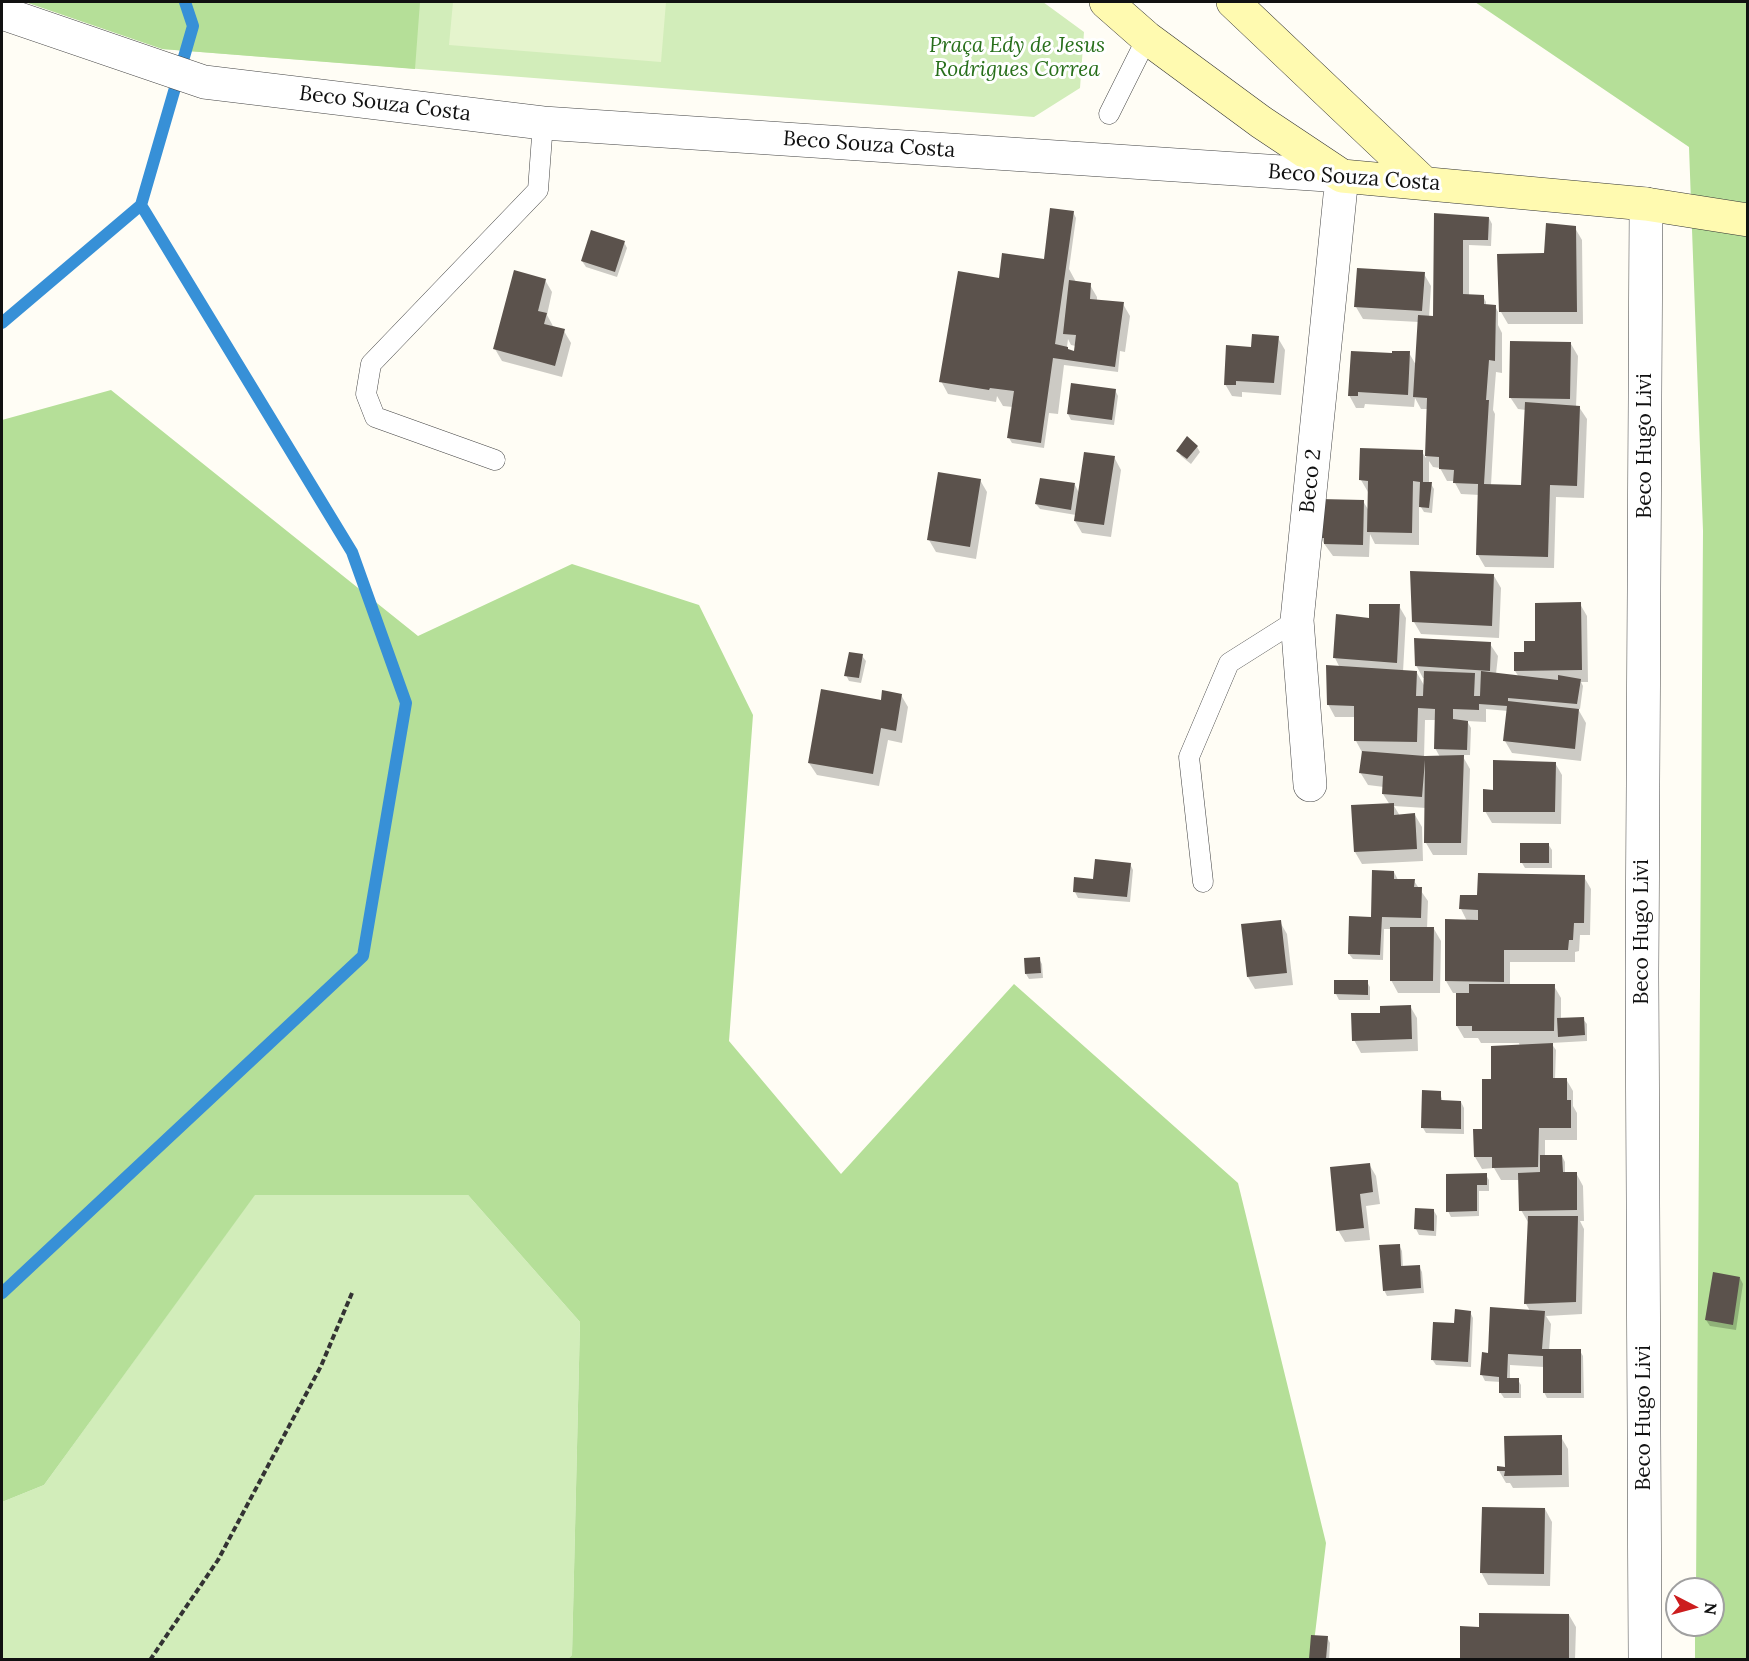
<!DOCTYPE html>
<html>
<head>
<meta charset="utf-8">
<style>
  body { margin:0 }
  #map { position:relative; width:1749px; height:1661px; overflow:hidden; background:#fffdf5; font-family:Lora,serif }
  canvas { display:block }
  .frame { position:absolute; inset:0; border:3px solid #111; pointer-events:none }
  .north { position:absolute; left:1665px; top:1577px; width:60px; height:60px; box-sizing:border-box; background:#fff; border:2px solid #a0a0a0; border-radius:50%; rotate:96deg; font-size:16px; font-weight:700; line-height:24px; text-align:center; color:#111 }
  .north::after { content:''; display:block; margin:auto; width:21px; height:27px; background:#cc1d1e; clip-path:polygon(50% 0,100% 100%,50% 72%,0 100%) }
</style>
</head>
<body>
<div id="map">
<canvas width="1749" height="1661"></canvas>
<div class="frame"></div>
<div class="north">N</div>
</div>
<script>
const ctx = document.querySelector('canvas').getContext('2d');
ctx.lineJoin = 'round';
function fill(path, color) { ctx.fillStyle = color; ctx.fill(path, 'evenodd'); }
function strokePath(path, color, width, dash) { ctx.strokeStyle = color; ctx.lineWidth = width; ctx.lineCap = dash ? 'butt' : 'round'; ctx.setLineDash(dash || []); ctx.stroke(path); }
function drawText(font, color, halo, rows, align = 'center') {
  ctx.font = font + ' Lora,serif'; ctx.lineWidth = 6; ctx.setLineDash([]); ctx.textBaseline = 'middle'; ctx.strokeStyle = halo; ctx.fillStyle = color; for (const [text, x, y, turn = 0] of rows) {
    ctx.save(); ctx.translate(x, y); ctx.rotate((+turn || 0) * Math.PI / 180); ctx.textAlign = isNaN(turn) ? turn : align; if (halo) ctx.strokeText(text, 0, 0); ctx.fillText(text, 0, 0); ctx.restore();
  }
}
fill(new Path2D(`
  M182,2H1043L1084,32L1080,88L1034,117L162,49Z
  M255,1194L468,1195L580,1322L572,1655L568,1659L2,1660V1502L44,1485Z`), '#d2edba');
fill(new Path2D(`
  M25,2H420L415,69L162,49Z
  M1475,2H1747V1659H1695V1625H1713V1589H1696L1703,531L1689,147Z
  M111,390L418,636L572,564L699,605L753,715L729,1041L841,1174L1014,984L1238,1183L1326,1543L1312,1659H568L572,1655L580,1322L468,1195H255L44,1485L2,1502V420Z`), '#b5df98');
fill(new Path2D(`
  M453,2H666L661,62L449,45Z`), '#e5f4cd');
fill(new Path2D(`
  M1073,212L1076,218L1069,269L1076,282L1090,285L1097,297V301L1123,304L1130,316L1125,352L1120,351L1118,372L1064,365L1058,414L1049,413L1044,448L1012,443L1009,438L1013,407L1003,406L997,396L996,402L948,394L941,381L1002,280L1045,260ZM1068,339L1071,345L1076,346L1075,352L1069,351L1067,347Z
  M1435,214L1489,218L1492,224L1491,246L1469,245V296H1483L1486,302V306H1495L1498,312V325L1502,333V373L1496,372L1493,410L1495,414L1491,485L1523,486L1526,410L1518,409L1510,397L1571,344L1578,356L1576,407H1579L1587,419L1584,498L1556,497L1554,568L1485,567L1478,555L1480,495L1461,494L1454,481H1447L1440,468L1433,467L1429,461V484H1431L1434,489L1432,513L1424,512L1419,504V545L1375,544L1370,534L1369,557L1333,556L1320,538L1363,501L1369,511L1368,492L1361,480L1422,452L1426,458L1428,409H1421L1415,398L1414,407L1365,404L1364,408H1356L1349,395L1394,355L1409,353L1416,365L1419,322L1363,319L1356,307L1424,274L1431,286L1429,317H1434Z
  M1575,228L1582,240L1583,324H1508L1501,312L1546,254Z
  M624,242L627,248L617,277L586,267L582,261Z
  M545,280L552,292L547,315L553,326L564,331L571,343L562,377L502,361L495,349Z
  M1278,338L1285,350L1281,395L1242,392V397L1232,396L1225,384L1252,349Z
  M1115,390L1118,396L1114,425L1071,420L1068,414Z
  M1197,447L1200,452L1191,464L1181,456L1178,451Z
  M1114,457L1121,470L1111,537L1082,533L1075,521L1076,515L1040,509L1036,504L1075,485L1079,493Z
  M980,480L987,492L976,559L936,552L929,540Z
  M1494,576L1501,588L1499,638L1421,634L1414,622Z
  M1580,604L1587,616L1588,682H1581L1583,686L1580,709H1578L1586,723L1581,761L1512,753L1505,741L1508,711L1486,709V722L1467,721L1471,728L1470,755H1462L1470,769L1467,855H1433L1426,843V808L1394,806L1400,816L1415,815L1422,827L1423,861L1362,864L1355,852L1390,805L1383,794L1384,787L1368,785L1360,772L1363,754L1356,741V717H1335L1328,704L1340,668L1335,658L1371,619L1399,606L1406,618L1403,672L1417,673L1425,687V678H1423L1416,665L1490,644L1498,656L1496,674L1519,677L1515,671L1526,653ZM1425,720H1436L1435,748L1440,757H1424Z
  M862,656L866,661L861,683L849,681L846,675Z
  M901,695L908,707L902,743L888,740L879,786L817,775L809,763L882,702Z
  M1555,763L1562,775L1561,824L1492,823L1485,811L1494,791Z
  M1548,844L1552,850V868H1525L1522,863Z
  M1130,864L1133,870L1130,902L1078,898L1075,892L1094,880Z
  M1394,872L1398,880L1414,881L1428,901L1427,929H1434L1441,941L1440,993H1398L1391,980V929H1384L1383,960L1353,959L1349,954L1372,918Z
  M1584,877L1591,889L1590,935H1580L1579,951L1575,952V962H1510V986H1554L1561,998V1019H1583L1587,1024V1041L1551,1043L1556,1050L1555,1079H1566L1573,1091V1106L1577,1113V1140H1545V1157L1562,1156L1565,1162V1174L1576,1173L1583,1186L1584,1221H1580L1584,1229L1582,1314L1546,1316L1551,1324L1549,1351H1580L1583,1356L1584,1398H1547L1544,1392V1367L1510,1365V1379L1518,1380L1521,1385V1398H1504L1500,1392L1501,1382L1485,1381L1482,1375L1489,1354L1530,1311L1526,1304L1529,1222H1528L1521,1210L1520,1180H1501L1494,1168L1482,1169L1475,1157L1484,1130L1493,1080L1520,1047L1519,1043H1481L1478,1038H1464L1457,1026V993H1453L1446,981L1467,921L1461,909V896L1478,897Z
  M1280,922L1287,934L1293,985L1255,989L1248,977Z
  M1039,959L1042,964L1043,978L1029,979L1026,974Z
  M1367,982L1370,987V1000H1339L1336,994Z
  M1410,1006L1417,1018L1418,1051L1361,1053L1354,1040L1381,1014Z
  M1440,1093L1443,1102H1461L1464,1108V1134L1426,1133L1423,1128Z
  M1369,1164L1376,1176L1380,1204L1366,1206L1370,1240L1345,1242L1338,1230Z
  M1486,1175L1489,1180V1191H1479V1216L1451,1217L1448,1211Z
  M1434,1211L1437,1216L1436,1236L1419,1235L1416,1229Z
  M1399,1245L1402,1251L1403,1268L1419,1266L1422,1272L1424,1293L1387,1296L1384,1290Z
  M1740,1278L1743,1284L1736,1330L1710,1326L1706,1320Z
  M1470,1312L1473,1318L1471,1367L1436,1365L1432,1359L1456,1324Z
  M1561,1437L1568,1449L1569,1487L1513,1488L1510,1483H1506L1499,1471L1506,1468Z
  M1545,1509L1552,1522L1550,1586L1488,1585L1481,1572Z
  M1569,1615L1576,1627L1575,1660H1462V1628H1480Z
  M1313,1636L1327,1637L1330,1643L1329,1660H1310Z`), '#0003');
strokePath(new Path2D(`
  M2,323L141,205L193,26L185,2
  M2,1293L363,956L406,703L352,552L141,205`), '#3790d7', 12);
fill(new Path2D(`
  M1050,208L1074,211L1055,344L1068,347V349L1074,351L1076,335L1063,334L1069,280L1091,283L1090,299L1124,302L1115,367L1053,358L1041,443L1007,438L1014,391L990,388L989,390L939,382L958,271L999,278L1002,253L1044,259Z
  M1434,213L1489,217L1488,240H1463V294L1484,295V304L1496,305L1495,361L1489,360L1486,400H1489L1484,484L1521,485L1525,402L1580,406L1577,486L1550,485L1548,557L1476,555L1478,484L1453,483L1454,470L1439,469V457L1425,456L1427,398L1413,397L1418,315L1433,316Z
  M1546,223L1576,226L1577,312H1499L1497,254L1544,253Z
  M591,230L625,241L615,272L581,261Z
  M1357,268L1425,272L1422,311L1354,307Z
  M514,270L546,279L538,311L547,313L544,324L565,329L555,366L493,349Z
  M1252,334L1279,336L1274,383L1236,381V385H1224L1226,345L1251,347Z
  M1510,341L1571,342L1570,399L1509,398Z
  M1351,351L1392,353V351H1410L1408,395L1358,392V396H1348Z
  M1071,383L1116,389L1112,420L1067,414Z
  M1187,436L1198,446L1187,459L1176,451Z
  M1360,448L1423,450V482H1432L1429,508L1419,507L1420,482L1413,481L1412,533L1367,532L1368,481L1359,480Z
  M1084,452L1115,456L1104,525L1074,521Z
  M938,472L981,479L970,547L927,540Z
  M1040,478L1075,483L1071,510L1035,504Z
  M1320,499L1364,500L1363,545L1324,544V538H1319Z
  M1410,571L1494,574L1492,626L1412,622Z
  M1581,602L1582,670L1514,671V652H1524V641H1535V603Z
  M1369,604H1400L1397,663L1333,658L1336,614L1369,618Z
  M1414,638L1491,642L1490,671L1415,666Z
  M849,652L863,654L859,678L844,676Z
  M1326,665L1417,671L1416,696H1423L1424,671L1475,673L1474,696H1480L1481,671L1558,680V675L1581,679L1577,704L1508,698V701L1579,709L1575,749L1503,741L1507,706L1479,704V710L1453,709V719L1468,721L1467,750L1434,749L1435,709L1418,708L1417,742L1354,741V706L1327,705Z
  M821,689L881,700L882,690L902,694L896,731L881,728L873,774L808,763Z
  M1362,751L1425,756L1464,755L1461,843H1424L1425,760L1422,797L1382,794L1383,776L1359,773Z
  M1493,760L1556,762L1555,812H1483V789L1493,790Z
  M1394,803V815L1415,813L1417,849L1354,852L1351,805Z
  M1520,843H1549V863H1520Z
  M1095,859L1131,863L1127,897L1073,892L1074,877L1093,879Z
  M1372,870L1394,871V879H1415L1414,887H1422L1421,918L1382,917L1380,955L1348,954L1349,916L1371,917Z
  M1478,873L1585,875L1584,923H1574L1573,940H1569L1568,950H1504V982L1445,981V919L1478,920V910L1459,909L1460,895H1477Z
  M1281,920L1287,973L1247,977L1241,924Z
  M1390,927H1434L1433,981H1390Z
  M1040,957L1041,973L1025,974L1024,958Z
  M1334,980H1368V995L1334,994Z
  M1469,984H1555L1554,1031H1472V1026H1456V993H1469Z
  M1411,1005L1412,1039L1352,1041L1351,1013H1380V1006Z
  M1584,1017L1585,1035L1558,1037L1557,1018Z
  M1553,1043V1078H1567V1100H1571V1128H1539L1538,1167L1492,1168V1157H1474L1473,1129H1482V1079H1491V1046Z
  M1422,1090L1441,1091V1100L1461,1101V1129L1421,1128Z
  M1540,1155H1562L1563,1172H1577V1210L1519,1211L1518,1173L1540,1172Z
  M1370,1163L1373,1192L1360,1194L1364,1228L1336,1231L1330,1167Z
  M1487,1173V1185H1477V1211L1446,1212V1174Z
  M1415,1208L1434,1209V1231L1414,1229Z
  M1528,1216H1578L1576,1302L1524,1304Z
  M1400,1244L1401,1266L1420,1265L1421,1288L1383,1291L1379,1245Z
  M1713,1272L1740,1277L1733,1325L1705,1320Z
  M1490,1307L1545,1311L1542,1349H1581V1393H1543V1356L1508,1354L1507,1378H1519V1393H1499V1377L1480,1375L1482,1352L1488,1353Z
  M1455,1309L1471,1311L1468,1362L1431,1360L1433,1322L1454,1323Z
  M1562,1435V1475L1504,1476L1505,1471H1497V1466L1505,1467L1504,1436Z
  M1482,1507L1545,1508L1544,1574L1480,1573Z
  M1479,1613L1569,1614V1659H1460V1626L1479,1627Z
  M1311,1635L1328,1636L1326,1659H1309Z`), '#5b524c');
const lane = new Path2D(`
  M1109,114L1147,38
  M495,460L375,417L366,394L371,364L538,190L543,123
  M1203,882L1189,757L1229,663L1297,620`);
const street = new Path2D(`
  M2,13L204,82L543,123L1342,176L1297,620L1310,785
  M1645,1660L1642,973L1646,204`);
const secondary = new Path2D(`
  M1106,2L1147,38L1261,122L1342,176L1646,204L1748,220
  M1233,2L1424,183`);
strokePath(lane, '#444', 21);
strokePath(street, '#444', 34);
strokePath(secondary, '#333', 34);
strokePath(new Path2D(`
  M150,1660L218,1560L321,1366L352,1293`), '#333', 4, [6, 3]);
strokePath(lane, '#fff', 20);
strokePath(street, '#fff', 33);
strokePath(secondary, '#fffab0', 33);
drawText('italic 21px', '#286f1b', '#fff', [
  ["Praça Edy de Jesus",1017,46],
  ["Rodrigues Correa",1017,70]
]);
drawText('21px', '#111', '#fff', [
  ["Beco Souza Costa",385,104,7],
  ["Beco Souza Costa",869,145,4],
  ["Beco Souza Costa",1354,178,4],
  ["Beco Hugo Livi",1645,446,-90],
  ["Beco 2",1311,481,-84],
  ["Beco Hugo Livi",1642,932,-90],
  ["Beco Hugo Livi",1644,1418,-90]
]);
</script>
</body>
</html>
